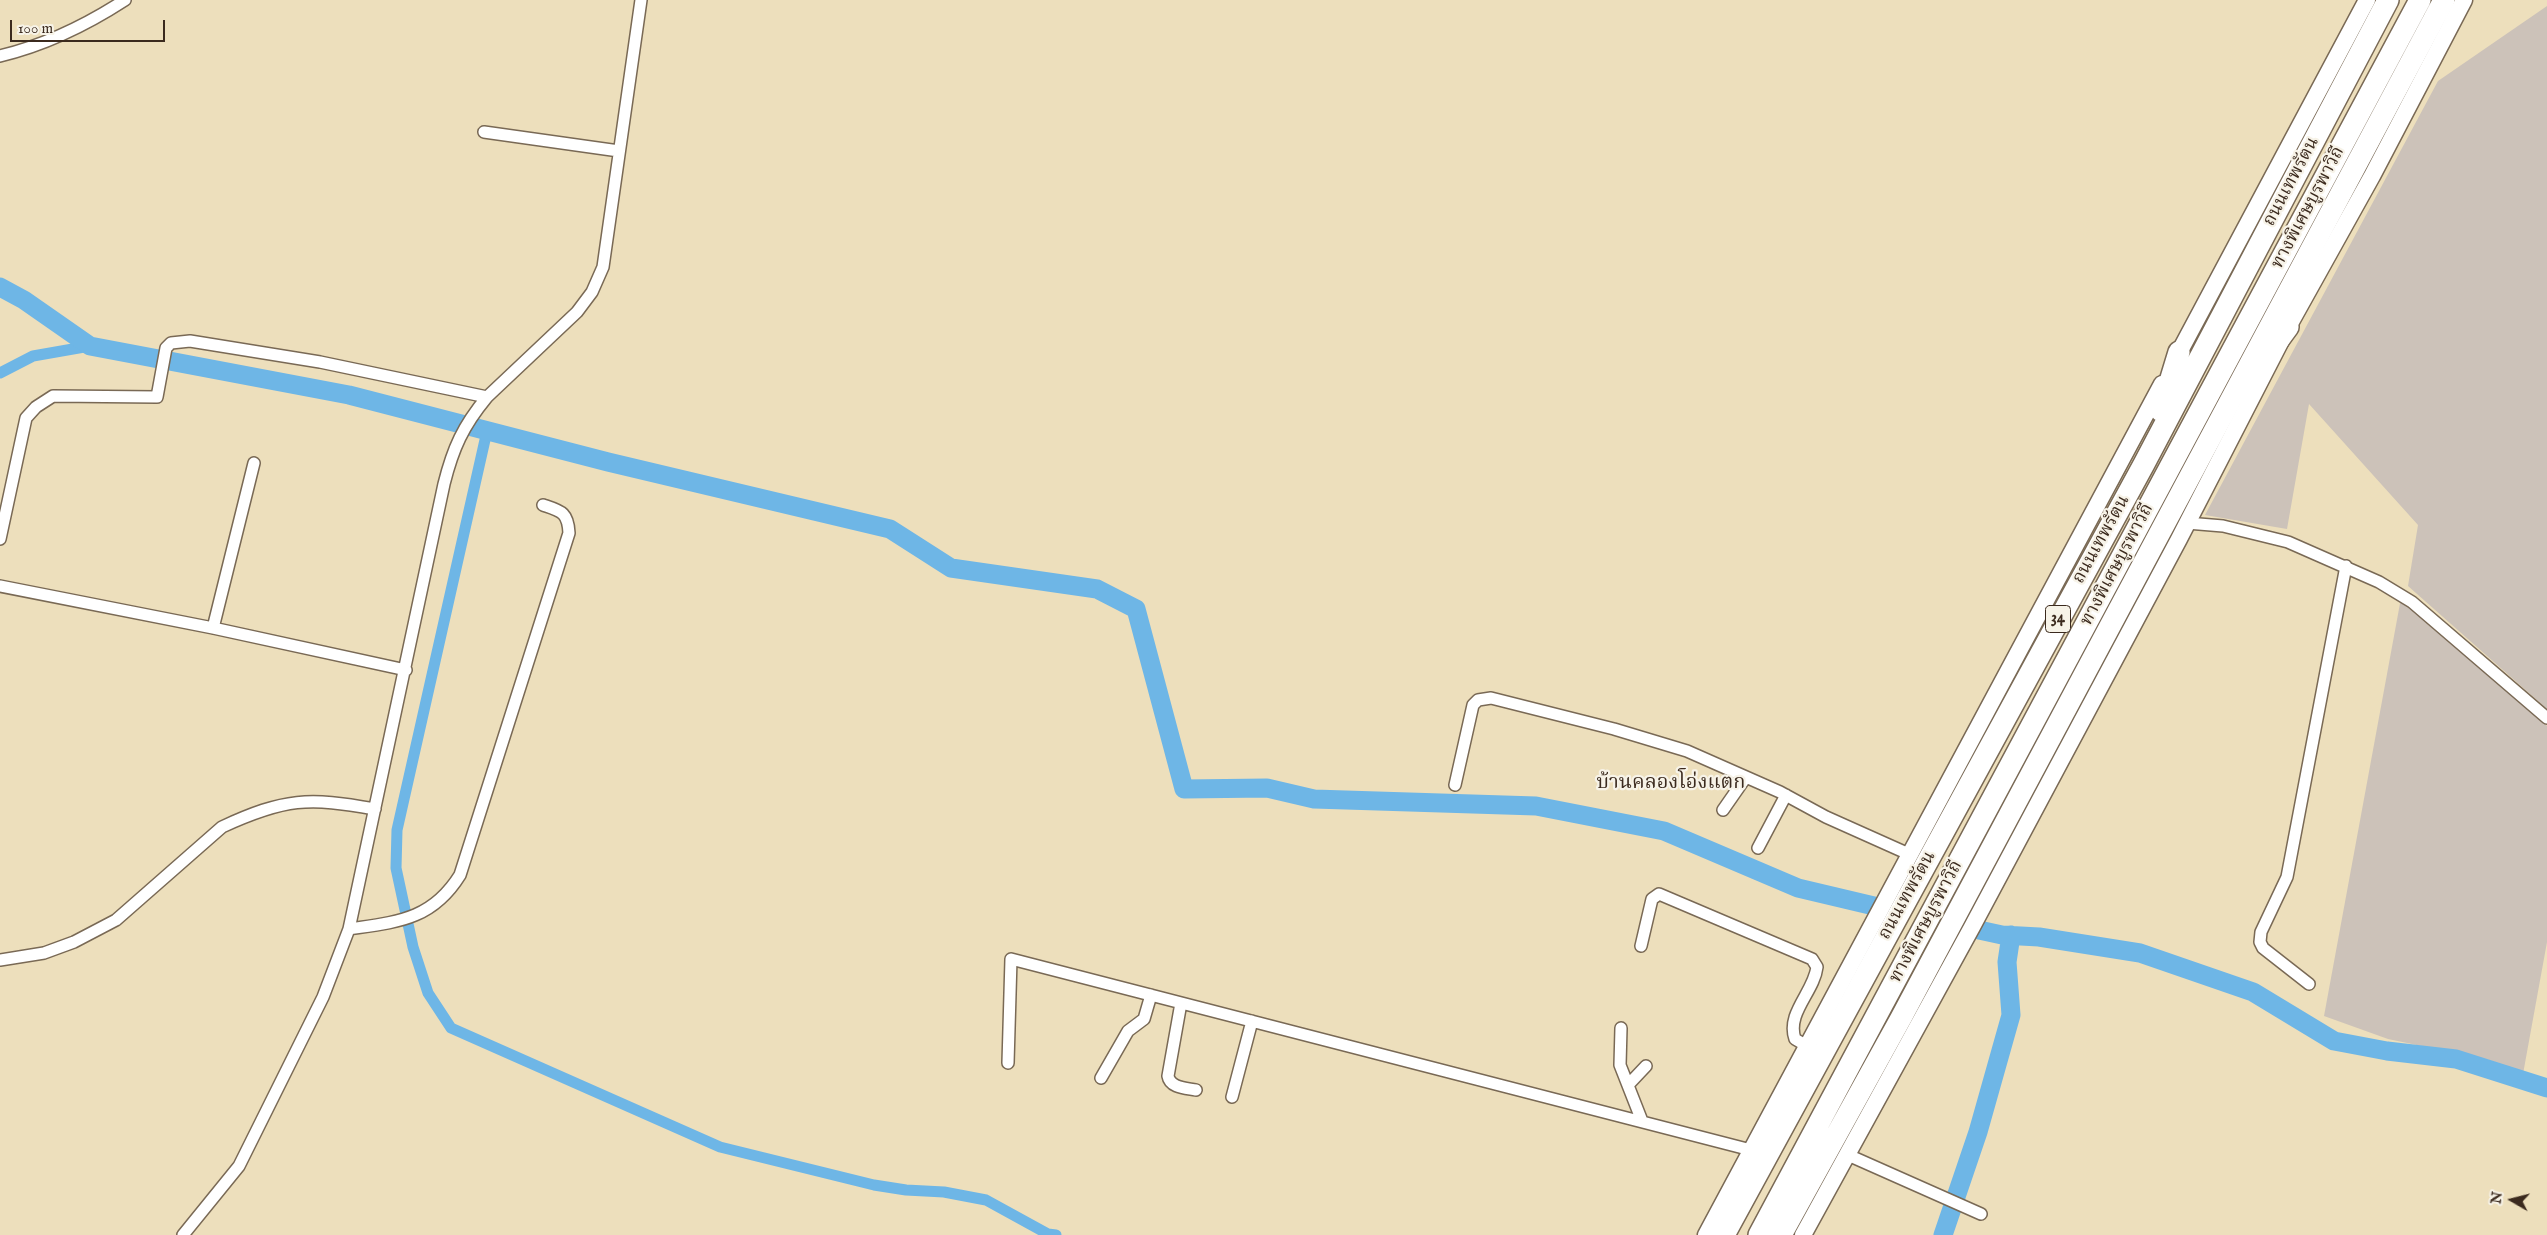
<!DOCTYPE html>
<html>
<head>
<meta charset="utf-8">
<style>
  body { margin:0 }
  #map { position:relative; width:2547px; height:1235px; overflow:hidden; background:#eddfbc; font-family:"IM FELL English",serif }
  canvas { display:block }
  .north { position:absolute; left:2487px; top:1175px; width:50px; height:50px; -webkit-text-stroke:4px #f7f3e8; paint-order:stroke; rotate:278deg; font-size:14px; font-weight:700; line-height:20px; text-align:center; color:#3b2a1e }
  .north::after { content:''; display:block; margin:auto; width:18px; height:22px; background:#3b2a1e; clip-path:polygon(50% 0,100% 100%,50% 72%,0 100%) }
  .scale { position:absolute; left:10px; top:20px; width:155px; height:22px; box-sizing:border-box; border:2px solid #3b2a1e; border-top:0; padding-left:6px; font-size:15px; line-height:18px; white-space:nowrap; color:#3b2a1e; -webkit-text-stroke:4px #f7f3e8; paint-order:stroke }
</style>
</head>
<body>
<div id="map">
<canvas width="2547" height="1235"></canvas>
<div class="north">N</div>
<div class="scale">100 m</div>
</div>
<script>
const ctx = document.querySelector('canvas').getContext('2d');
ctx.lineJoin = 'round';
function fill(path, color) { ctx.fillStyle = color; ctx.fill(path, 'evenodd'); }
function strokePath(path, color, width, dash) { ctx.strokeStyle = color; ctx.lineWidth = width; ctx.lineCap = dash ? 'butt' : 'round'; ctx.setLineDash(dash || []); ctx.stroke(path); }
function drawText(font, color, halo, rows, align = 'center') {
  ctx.font = font + ' "IM FELL English","Noto Serif Thai",serif'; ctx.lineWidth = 4.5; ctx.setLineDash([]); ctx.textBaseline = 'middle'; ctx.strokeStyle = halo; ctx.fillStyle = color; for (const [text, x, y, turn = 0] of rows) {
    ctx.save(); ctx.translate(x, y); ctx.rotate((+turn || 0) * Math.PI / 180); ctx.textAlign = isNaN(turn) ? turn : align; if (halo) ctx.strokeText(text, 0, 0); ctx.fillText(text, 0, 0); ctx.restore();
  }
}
fill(new Path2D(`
  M2547,6V709L2408,586L2418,525L2309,404L2287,529L2205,515L2438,81Z
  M2401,598L2547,726V942L2523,1074L2489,1060L2388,1039L2324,1016Z`), '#ccc2b9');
strokePath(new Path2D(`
  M0,373L33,356L90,346
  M487,431L397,830L396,868L413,947L428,993L451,1028L720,1147L874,1185L906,1190L944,1192L986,1200L1048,1234L1056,1235`), '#6eb6e6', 11);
strokePath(new Path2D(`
  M0,287L24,300L90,346L349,395L608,462L890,529L951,568L1097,589L1136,609L1184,789L1267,788L1314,799L1536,806L1664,831L1798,888L1874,906
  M1979,930L2002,935L2039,937L2140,953L2253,992L2334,1041L2387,1051L2456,1059L2547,1088
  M1943,1235L1978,1132L2011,1015L2007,962L2011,935`), '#6eb6e6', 19);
const street = new Path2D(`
  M0,56C46,45 85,26 125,0
  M484,132L619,151
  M2187,523L2223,526L2288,542L2379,582L2412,602L2547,718
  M0,539L26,418L36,407L53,396L157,397L166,348L171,343L190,341L320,362L487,397
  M0,586L213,628L406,670
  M213,628L254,463
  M1455,785L1473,705L1478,700L1491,698L1614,729L1687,751L1780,792L1826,817L1911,855
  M1723,810L1746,777
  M1758,848L1786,795
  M349,929C397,922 432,920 460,875L569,533C568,512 561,511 543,505
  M1641,946L1652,899L1659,894L1812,959L1817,967C1814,992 1786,1013 1795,1039L1807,1046
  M0,960L44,953L74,942L116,920L222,827C285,798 308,797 375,809
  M2309,984L2263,948L2260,942L2261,932L2287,877L2346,566
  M1181,1003L1168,1076C1170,1088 1186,1088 1196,1090
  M1621,1028L1620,1065L1642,1121
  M1008,1063L1011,959L1751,1150
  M1101,1078L1128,1031L1144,1019L1151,995
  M1629,1084L1646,1066
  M1232,1097L1252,1021
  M1848,1155L1981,1214
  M183,1235L239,1166L323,997L349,929L444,484C453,448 463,426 487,397L577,312L592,292L603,267L641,0`);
const secondary = new Path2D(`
  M2174,362L2367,0
  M1706,1235L2162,384
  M1803,1235L1972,927L2179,539L2288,327L2372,176L2464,0`);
const highway = new Path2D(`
  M2263,361L2288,327
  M2161,411L2179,352
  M1724,1235L2144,464L2388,0
  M1759,1235L2420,0
  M1781,1235L1901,1018L2444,0`);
strokePath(street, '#796955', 14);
strokePath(secondary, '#796955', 19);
strokePath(highway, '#796955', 24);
strokePath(street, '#fff', 11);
strokePath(secondary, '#fff', 16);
strokePath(highway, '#fff', 21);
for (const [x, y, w] of [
  [2058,619,25]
]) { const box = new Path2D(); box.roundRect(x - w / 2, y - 13.5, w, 27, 4); ctx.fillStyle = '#f7f3e8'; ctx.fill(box); strokePath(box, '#3b2a1e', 1); }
drawText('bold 16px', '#3b2a1e', null, [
  ["34",2058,619]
]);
drawText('18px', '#3b2a1e', '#f7f3e8', [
  ["ถนนเทพรัตน",2292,182,-62],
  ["ทางพิเศษบูรพาวิถี",2309,208,-62],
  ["ถนนเทพรัตน",2102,540,-61],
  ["ทางพิเศษบูรพาวิถี",2118,565,-62],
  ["ถนนเทพรัตน",1908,896,-61],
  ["ทางพิเศษบูรพาวิถี",1927,922,-62]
]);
drawText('20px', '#3b2a1e', '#f7f3e8', [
  ["บ้านคลองโอ่งแตก",1671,784]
]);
</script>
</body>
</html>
